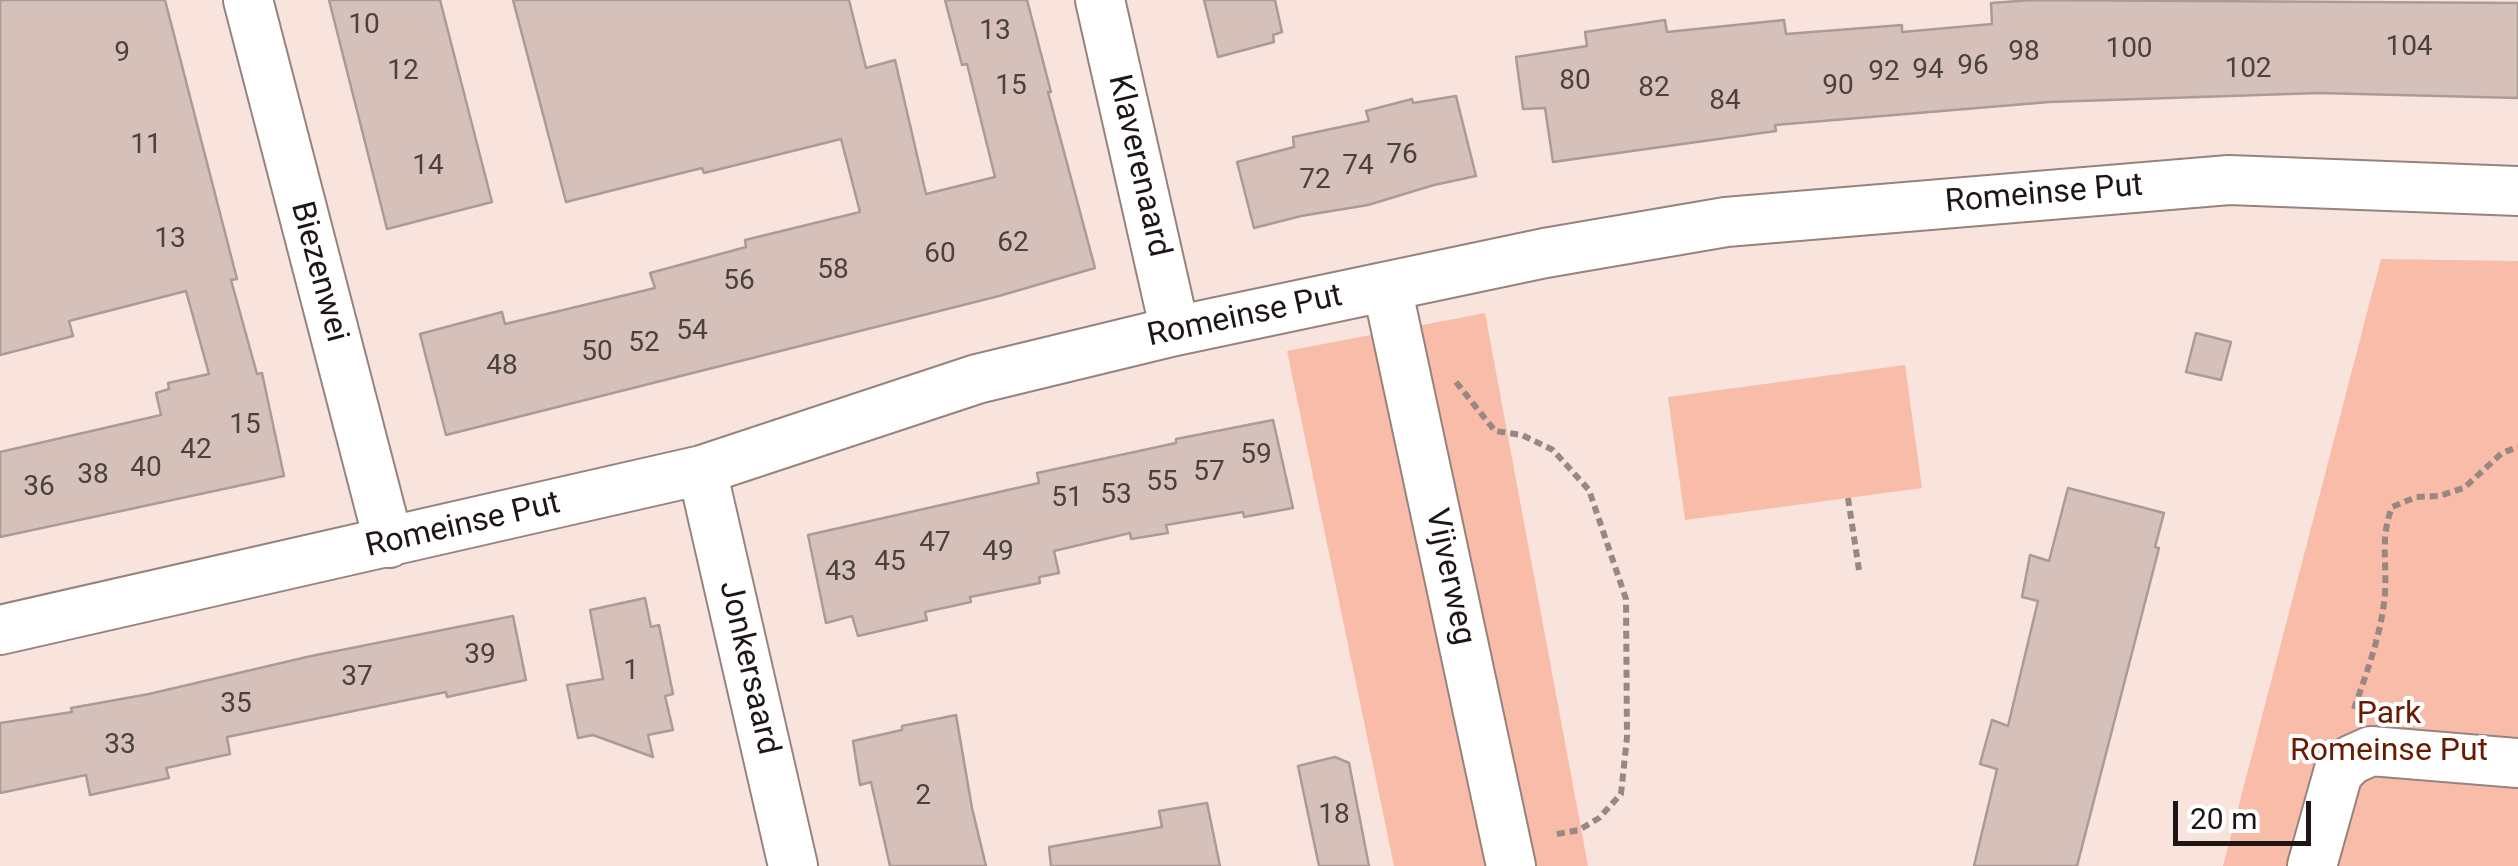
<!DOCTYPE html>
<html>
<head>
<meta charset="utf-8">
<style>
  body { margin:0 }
  #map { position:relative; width:2518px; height:866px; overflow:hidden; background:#f9e4dd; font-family:Roboto,sans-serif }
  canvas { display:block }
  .scale { position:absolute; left:2173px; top:801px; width:138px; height:45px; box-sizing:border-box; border:5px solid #1d1614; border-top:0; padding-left:12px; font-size:30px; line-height:35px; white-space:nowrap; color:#1d1614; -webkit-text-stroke:8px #fff; paint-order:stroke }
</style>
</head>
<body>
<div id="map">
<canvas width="2518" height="866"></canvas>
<div class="scale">20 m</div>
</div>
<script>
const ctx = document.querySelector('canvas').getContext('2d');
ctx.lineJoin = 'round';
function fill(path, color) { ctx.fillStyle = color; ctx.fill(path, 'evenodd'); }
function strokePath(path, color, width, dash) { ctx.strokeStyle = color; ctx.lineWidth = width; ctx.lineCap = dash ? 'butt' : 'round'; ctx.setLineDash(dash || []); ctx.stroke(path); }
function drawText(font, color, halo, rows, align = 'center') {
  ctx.font = font + ' Roboto,sans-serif'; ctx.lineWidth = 8; ctx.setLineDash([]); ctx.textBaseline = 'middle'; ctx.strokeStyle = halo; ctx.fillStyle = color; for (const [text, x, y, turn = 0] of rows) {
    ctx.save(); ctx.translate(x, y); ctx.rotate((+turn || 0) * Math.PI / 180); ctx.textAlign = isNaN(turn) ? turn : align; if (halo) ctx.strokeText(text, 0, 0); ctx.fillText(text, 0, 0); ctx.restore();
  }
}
fill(new Path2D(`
  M2381,259L2518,261V866H2223Z
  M1485,313L1588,866H1394L1287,351Z
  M1905,365L1922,488L1685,520L1668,397Z`), '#f8bca9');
const building = new Path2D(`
  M0,0H165L237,279L231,280L257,374L262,373L284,476L0,537V452L161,415L156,393L169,389L168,383L209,374L186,291L69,321L73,336L0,355Z
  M329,0H440L492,202L387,229Z
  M513,0H849L866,68L895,60L926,194L995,177L967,64L962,65L945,0H1027L1051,92H1048L1095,268L999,296L446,435L420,334L502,312L505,324L655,288L650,273L746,247L745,240L860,212L841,139L704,173L702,168L566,202Z
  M1204,0H1275L1282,32L1273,35L1274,42L1218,57Z
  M2032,0L2518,3V98L2319,93L2049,102L1775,125L1776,131L1553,162L1545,108L1523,109L1516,57L1587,46L1585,32L1665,20L1667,32L1784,20L1786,34L1902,25V32L1992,24L1991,3Z
  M1456,96L1476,176L1434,185L1368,205L1301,216L1254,228L1237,162L1294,147L1293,137L1369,121L1366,111L1412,99L1413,103Z
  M2196,333L2231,342L2221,380L2186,372Z
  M1273,420L1293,508L1244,517L1243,512L1166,525L1168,533L1131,539L1130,533L1054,551L1059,573L1039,577L1040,583L970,597L971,602L925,612L927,620L858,636L852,616L826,623L808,535L1039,483L1037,473L1176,443V439Z
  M2068,488L2164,513L2155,547L2159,548L2077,866H1974L1997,769L1980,764L1992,720L2008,726L2038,601L2022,597L2030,555L2049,561Z
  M645,598L651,627L659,625L673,694L665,696L673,730L648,735L653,757L593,735L578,738L567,685L603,679L590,610Z
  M513,616L526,680L447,697L446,692L227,737L230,754L166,768L169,778L90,795L86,775L0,793V723L72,712L71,708L149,694L311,656Z
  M956,715L972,808L986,866H890L871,782L860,785L853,741L902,730V726Z
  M1335,757L1349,763L1369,866H1319L1298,766Z
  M1207,803L1220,866H1051L1049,847L1162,827L1159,811Z`);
fill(building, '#d5c1ba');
strokePath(building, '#ad9a94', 2.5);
const street = new Path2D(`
  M248,0L389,543
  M1100,0L1175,331
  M1387,287L1511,866
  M702,470L793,866
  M0,630L702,470L977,379L1175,331L1545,253L1726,222L2229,180L2518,191
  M2312,866L2338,773L2351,760L2371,751L2518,763`);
strokePath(street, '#96837d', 52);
strokePath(new Path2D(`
  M1456,382L1495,431L1522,435L1553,450L1589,490L1626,599L1627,737L1621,794L1599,818L1579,830L1552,835
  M1848,498L1859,570
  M2354,709C2367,671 2382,633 2385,593C2387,561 2380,538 2392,507L2416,497L2439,496L2464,488L2502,453L2518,447`), '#978883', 6, [8, 5]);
strokePath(street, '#fff', 48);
drawText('28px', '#4b413e', null, [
  ["10",364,26],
  ["13",995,32],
  ["104",2409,48],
  ["100",2129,50],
  ["98",2024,53],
  ["9",122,54],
  ["96",1973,67],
  ["102",2248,70],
  ["94",1928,71],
  ["12",403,72],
  ["92",1884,73],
  ["80",1575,82],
  ["15",1011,87],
  ["90",1838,87],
  ["82",1654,89],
  ["84",1725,102],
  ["11",146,146],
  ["76",1402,156],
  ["14",428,167],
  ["74",1358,167],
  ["72",1315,181],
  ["13",170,240],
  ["62",1013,244],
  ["60",940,255],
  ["58",833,271],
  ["56",739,282],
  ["54",692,332],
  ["52",644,344],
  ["50",597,353],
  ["48",502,367],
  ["15",245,426],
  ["42",196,451],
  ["59",1256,456],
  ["40",146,469],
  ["57",1209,473],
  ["38",93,476],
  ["55",1162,483],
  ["36",39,488],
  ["53",1116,496],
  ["51",1067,499],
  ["47",935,544],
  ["49",998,553],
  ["45",890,563],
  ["43",841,573],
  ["39",480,656],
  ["1",631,672],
  ["37",357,678],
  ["35",236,705],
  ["33",120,746],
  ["2",923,797],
  ["18",1334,816]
]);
drawText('32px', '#1d1614', '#fff', [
  ["Klaverenaard",1138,166,77],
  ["Romeinse Put",2044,195,-5],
  ["Biezenwei",318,272,75],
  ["Romeinse Put",1245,317,-12],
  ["Romeinse Put",463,526,-13],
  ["Vijverweg",1449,577,78],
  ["Jonkersaard",748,668,77]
]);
drawText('32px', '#681b00', '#fff', [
  ["Park",2389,715],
  ["Romeinse Put",2389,752]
]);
</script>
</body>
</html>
